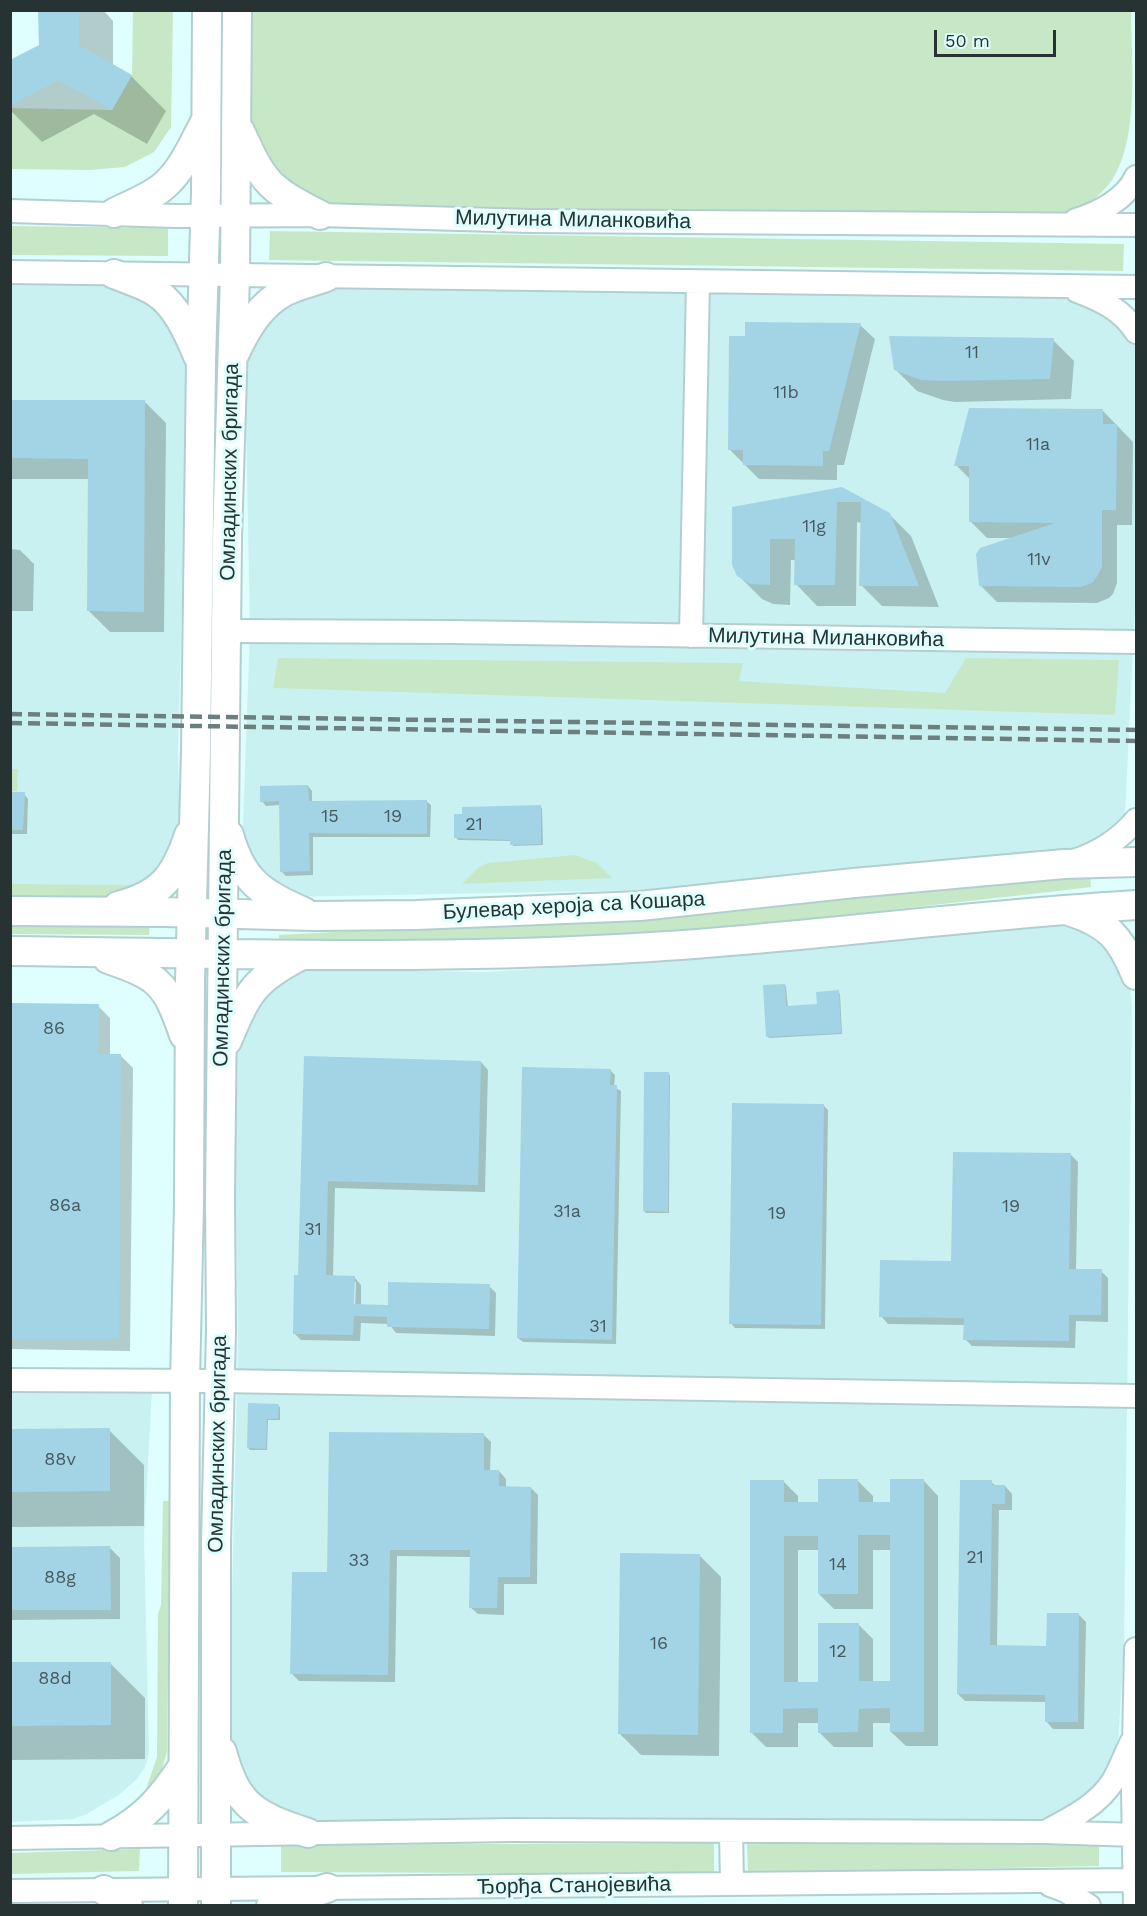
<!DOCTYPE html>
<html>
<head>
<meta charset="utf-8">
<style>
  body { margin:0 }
  #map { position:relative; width:1147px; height:1916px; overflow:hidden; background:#dffefe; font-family:"Work Sans",sans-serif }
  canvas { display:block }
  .frame { position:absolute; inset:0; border:12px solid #273232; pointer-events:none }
  .scale { position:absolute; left:934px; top:30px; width:122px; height:27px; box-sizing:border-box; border:3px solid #273232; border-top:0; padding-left:8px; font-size:18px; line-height:21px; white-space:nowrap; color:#273232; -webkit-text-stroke:4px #dffefe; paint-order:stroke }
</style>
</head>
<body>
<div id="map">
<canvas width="1147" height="1916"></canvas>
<div class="frame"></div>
<div class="scale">50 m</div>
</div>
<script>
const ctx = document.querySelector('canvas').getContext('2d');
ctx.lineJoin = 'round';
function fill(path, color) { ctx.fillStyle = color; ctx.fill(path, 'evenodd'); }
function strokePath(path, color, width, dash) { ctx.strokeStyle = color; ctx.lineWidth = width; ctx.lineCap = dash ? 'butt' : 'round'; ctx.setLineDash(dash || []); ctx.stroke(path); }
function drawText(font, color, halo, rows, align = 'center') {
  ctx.font = font + ' "Work Sans",sans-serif'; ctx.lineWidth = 6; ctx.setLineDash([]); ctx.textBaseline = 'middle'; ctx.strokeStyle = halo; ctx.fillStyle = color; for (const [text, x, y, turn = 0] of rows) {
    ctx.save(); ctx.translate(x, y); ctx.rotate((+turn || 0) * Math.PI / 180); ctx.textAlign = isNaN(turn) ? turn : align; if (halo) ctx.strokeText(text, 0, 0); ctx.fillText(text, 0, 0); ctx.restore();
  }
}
fill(new Path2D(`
  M11,278L114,279L144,289L189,347L178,752L180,842L159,893L11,913Z
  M325,280L1063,288L1104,304L1136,343V586L1125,815L1077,854L700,889L287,897L242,850L250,631L245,366L259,314Z
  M1066,923L1087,926L1128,969L1132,1006L1124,1645L1118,1745L1111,1765L1094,1792L1045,1821L1023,1823L330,1822L298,1818L256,1800L231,1755L229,1721L238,1344L234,1074L239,1030L245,1013L288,974L306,969L486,972L690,959L988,928Z
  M152,1390L144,1535L149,1753L145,1767L137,1779L120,1794L87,1814L73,1819L11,1822L10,1392Z`), '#caf1f1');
fill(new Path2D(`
  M133,11H173L171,127L154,152L125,167L89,170L11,169L10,108L112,110L132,75Z
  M252,11H1131C1131,61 1140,136 1112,180C1104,192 1090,202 1079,213L920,215L326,208L269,175L245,124Z
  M11,226L168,228V256L11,255Z
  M270,231L1124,244L1123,271L269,260Z
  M278,658L743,663L739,681L945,693L966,658L1119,660L1115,715L273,688Z
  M11,769H18L17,791H11Z
  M575,855L597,863L612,878L462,884L479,867L488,863Z
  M1090,874L1091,887C867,913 641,940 415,944C370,945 325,943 279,943V935L615,917Z
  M11,884L130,885L134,891L110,896L11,895Z
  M11,919L150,920L149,935L11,934Z
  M163,1501H170L167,1751L159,1780L150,1796L145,1792L157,1757L158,1614L161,1605Z
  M1099,1842V1866L748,1873L747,1844Z
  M714,1843V1874L281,1872V1845Z
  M140,1849L139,1871L11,1874L10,1853Z`), '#c7e8c6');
fill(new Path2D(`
  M40,10H103L113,21V67L131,76L166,111L147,144L94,114L42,142L10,110V62L40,46Z
  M860,325L875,339L844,465H837V480L759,479L729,449Z
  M1053,340L1074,361L1071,399L955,402L943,400L917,391L895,369Z
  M10,401L145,402L166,423L164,632H110L89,611L90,479H10Z
  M1102,410L1133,442L1132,525H1117V583L1113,594L1109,598L1097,603L997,602L980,585L1012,538H987L970,521L971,480L956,465Z
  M842,488L889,514L911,536L939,607L882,606L861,585L862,523L857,522L856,606H817L796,584V560H791L790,605L773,604L762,599L740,577L733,564Z
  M10,549L20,550L34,564L33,611H10Z
  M308,786L312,791V802L426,801L431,805L430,837H313V875L286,876L281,871L280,805L266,806L262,801Z
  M10,794H24L28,799L27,834H10Z
  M540,807L542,808L543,845L513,846L511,841L458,840L456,838Z
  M785,985L786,987L788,1007L818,1005L838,992L840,994L842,1034L769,1038L768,1037Z
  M10,1005L98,1006L110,1018V1055H120L133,1068L130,1351L10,1349Z
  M306,1058L481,1062L488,1070L485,1192L335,1188L333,1277H354L361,1285V1306H389L489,1286L496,1293L495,1336L396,1333L389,1324L361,1323L360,1341L301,1340L294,1333L300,1276ZM353,1282H356L355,1311H352Z
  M610,1070L615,1075L614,1087L621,1091L616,1344L523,1342L518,1338Z
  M668,1074L670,1075L669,1213H646L644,1211Z
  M824,1106L828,1110L825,1329L735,1328L731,1323Z
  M1071,1155L1078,1162L1076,1270L1101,1271L1108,1278V1322L1076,1321L1075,1348L972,1346L965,1339V1325L888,1324L881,1316L953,1263Z
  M249,1405L278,1406L280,1407V1420H268L267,1450H250L248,1448Z
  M10,1430H109L144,1465V1526L10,1527Z
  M484,1435L491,1442L490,1471H499L506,1479V1488H531L538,1495L537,1584H504V1615L478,1614L470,1607L471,1557L397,1556L395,1682L299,1681L292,1674L329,1573Z
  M783,1481L798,1496V1504H819L858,1481L873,1496V1504H891L924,1481L938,1496V1746H906L891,1732V1723H873V1747H834L819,1732V1723H798V1747H766L751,1732ZM798,1550H819V1594L834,1609H873V1550H891V1683H873V1639L858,1624L819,1683H798Z
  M991,1482L996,1486H1005L1012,1494V1510H999L997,1646L1047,1647L1079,1615L1086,1622L1084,1729H1053L1046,1721V1702L965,1701L958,1694Z
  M10,1548H110L120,1558V1619L10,1620Z
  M699,1555L721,1577L719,1756L641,1755L620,1734Z
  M110,1663L145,1698V1759L10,1760V1664Z`), '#0003');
fill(new Path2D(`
  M38,10H79V45L132,75L112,110L58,80L10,106V60L39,45Z
  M745,322L861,323L829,451H823V466L743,465V450H728L729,336H745Z
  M889,336L1054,338L1050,379L943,381L921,380L894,370Z
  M10,400H145L144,612L87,611L88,459L10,458Z
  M969,408L1103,409V424H1117L1116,510H1102V566L1098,575L1092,583L1080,587L979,586L976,554L980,548L1055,523L969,522V466H954Z
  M842,487L890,513L919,586H859L861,502H837L835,585H794L795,539H770V585L750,584L737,576L732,565V507Z
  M308,785L309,801L427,800V834L309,833L310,871L280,872L279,801L260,802V786Z
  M10,792H25L23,830H10Z
  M541,805V844L510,845V840L454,838V814H462V807Z
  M785,984L786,1006L817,1004L816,992L839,990L841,1033L766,1037L763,985Z
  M10,1003L99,1004L98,1054H121L119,1339H10Z
  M304,1056L481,1061L478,1185L328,1181L326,1275L355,1276L354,1304L388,1305V1282L490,1284L489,1329L387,1327V1317L354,1316L353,1335L293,1334L294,1275H298Z
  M522,1067L611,1069L610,1085H617L612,1340L517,1338Z
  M644,1072H669L668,1212L643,1211Z
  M732,1103L824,1104L821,1325L729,1324Z
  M953,1152L1071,1153L1069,1269H1102L1101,1315H1069V1341L963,1340L964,1318L879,1317L880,1260L951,1261Z
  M248,1403L279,1404L278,1419H267L266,1449L247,1448Z
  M110,1428V1491L10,1492V1429Z
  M329,1432L484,1433V1470H499V1486L531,1487L530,1577H498L497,1608H469L470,1550H390L388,1675L290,1674L292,1572H327Z
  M818,1479H858L859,1502H890V1479H924V1732H890V1708L859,1709L858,1732L818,1733V1708L783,1709V1733H750V1480H784V1502H818ZM858,1535H890V1681H859V1623H818V1682H784V1536H818V1594H858Z
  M960,1480H992V1485H1005V1504H992L990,1645L1046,1646L1047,1613H1079L1078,1722H1045V1695L957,1694Z
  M110,1546L111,1610H10V1547Z
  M620,1553L700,1554L698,1735L618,1734Z
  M10,1662H111V1725L10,1726Z`), '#a2d4e6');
const minor = new Path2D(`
  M10,211L176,216L320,215L530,221L1136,225
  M1076,220C1099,213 1126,199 1136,177
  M10,272L1136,287
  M1077,291C1101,300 1123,310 1136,332
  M227,631L451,632L1136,642
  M691,636L698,282
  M1074,861C1098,853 1120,839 1136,820
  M10,1380L219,1381L1136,1396
  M731,1831L732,1884
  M1047,1831C1071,1818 1098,1805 1113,1781C1120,1769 1125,1755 1131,1743
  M10,1838L511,1830L1044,1832L1136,1835
  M1050,1885L1066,1891L1089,1906
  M10,1891L1136,1880
  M1135,1906L1133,1790L1136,1649`);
const major = new Path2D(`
  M240,131C264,184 269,189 320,215
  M114,213C131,204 153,197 167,183C184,167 194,142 205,122
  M114,274C128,280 144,284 157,293C177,306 189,335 198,356
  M234,355C246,329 260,304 286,291C298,285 313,282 326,277
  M229,835C242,881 262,894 304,912
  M118,906C161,895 175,877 189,835
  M10,911L163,912L314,916L416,915L640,906L854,883L1064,864L1136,862
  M1069,911C1108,923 1121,938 1136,975
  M10,951C213,953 415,960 617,949C790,940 963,915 1136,905
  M108,959C160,977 166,983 184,1035
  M227,1041C247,994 253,980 300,956
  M222,1752C237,1807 256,1816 308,1833
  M111,1836C145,1818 162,1798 183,1766
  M104,1890L128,1906
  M183,1906L185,1381L189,1204L190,981L196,751L201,362L206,192L207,10
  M216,1906V1543L221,1331L220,1197L227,539L235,276L237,10
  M271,1906L327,1888`);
strokePath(minor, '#b2cfcf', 26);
strokePath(major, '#b2cfcf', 32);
strokePath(minor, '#fff', 22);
strokePath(major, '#fff', 28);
strokePath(new Path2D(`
  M10,714L1136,730
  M10,723L1136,741`), '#6c7e7e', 4.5, [12, 6]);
drawText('18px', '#465a5f', null, [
  ["11",972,353],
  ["11b",786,393],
  ["11a",1038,445],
  ["11g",814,527],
  ["11v",1039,560],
  ["15",330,817],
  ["19",393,817],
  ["21",474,825],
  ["86",54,1029],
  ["86a",65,1206],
  ["19",1011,1207],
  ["31a",567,1212],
  ["19",777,1214],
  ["31",313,1230],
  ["31",598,1327],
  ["88v",60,1460],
  ["21",975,1558],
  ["33",359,1561],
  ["14",838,1565],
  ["88g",60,1578],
  ["16",659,1644],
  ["12",838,1652],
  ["88d",55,1679]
]);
drawText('21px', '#273232', '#dffefe', [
  ["Милутина Миланковића",573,220,1],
  ["Омладинских бригада",230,472,-89],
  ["Милутина Миланковића",826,638,1],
  ["Булевар хероја са Кошара",574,906,-3],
  ["Омладинских бригада",223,958,-89],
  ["Омладинских бригада",218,1444,-89],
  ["Ђорђа Станојевића",574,1886,-1]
]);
</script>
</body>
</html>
